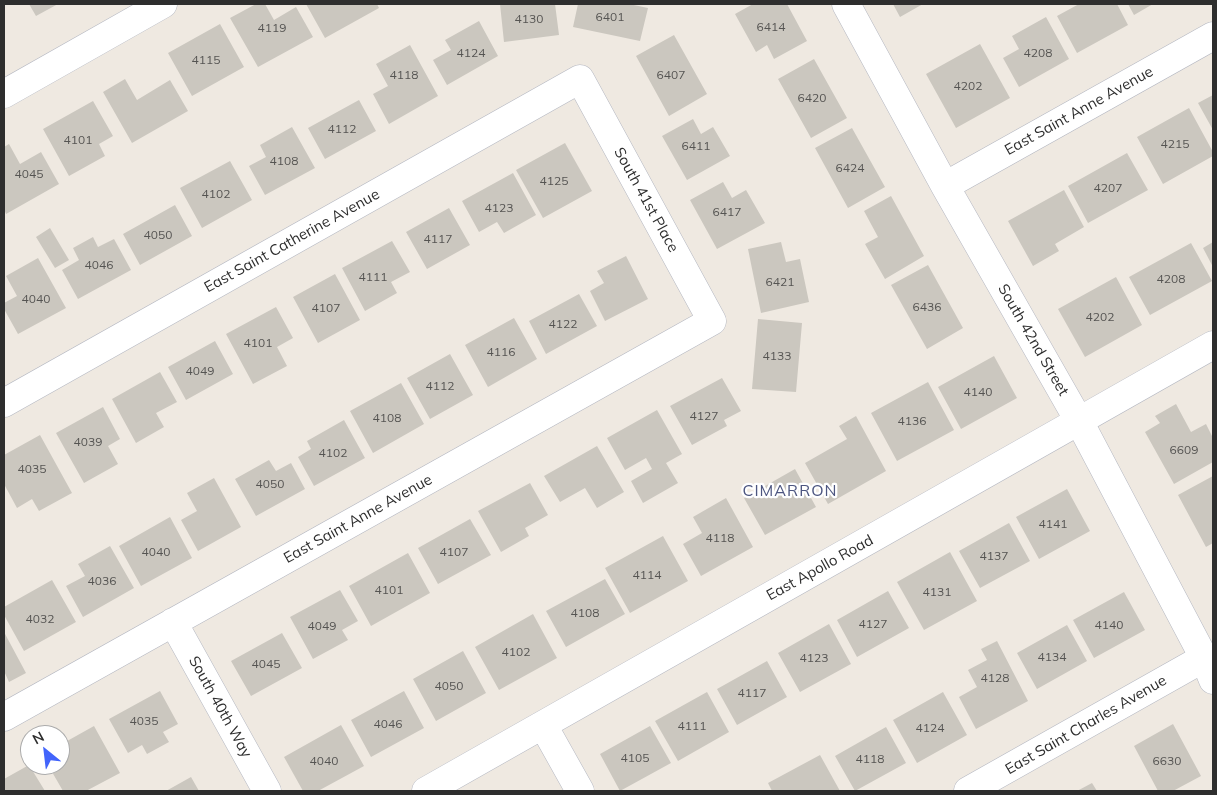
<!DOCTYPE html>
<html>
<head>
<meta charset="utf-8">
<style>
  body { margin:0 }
  #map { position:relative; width:1217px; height:795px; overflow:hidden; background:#efe9e1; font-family:Mulish,sans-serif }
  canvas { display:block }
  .frame { position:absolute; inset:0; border:5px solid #2e2e2e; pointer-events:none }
  .north { position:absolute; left:20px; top:725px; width:50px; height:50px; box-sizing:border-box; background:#fff; border:1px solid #ababab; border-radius:50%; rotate:331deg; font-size:14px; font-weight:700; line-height:20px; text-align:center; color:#2e2e2e }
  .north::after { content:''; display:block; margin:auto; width:18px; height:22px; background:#4264fb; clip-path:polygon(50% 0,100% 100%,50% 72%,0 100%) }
</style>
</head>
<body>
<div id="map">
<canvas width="1217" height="795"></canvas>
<div class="frame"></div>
<div class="north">N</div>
</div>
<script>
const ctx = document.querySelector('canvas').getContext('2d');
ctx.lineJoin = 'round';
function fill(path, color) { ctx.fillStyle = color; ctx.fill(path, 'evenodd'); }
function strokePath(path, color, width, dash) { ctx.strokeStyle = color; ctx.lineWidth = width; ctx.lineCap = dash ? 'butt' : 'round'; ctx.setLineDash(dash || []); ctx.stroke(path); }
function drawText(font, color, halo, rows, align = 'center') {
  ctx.font = font + ' Mulish,sans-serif'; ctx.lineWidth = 4.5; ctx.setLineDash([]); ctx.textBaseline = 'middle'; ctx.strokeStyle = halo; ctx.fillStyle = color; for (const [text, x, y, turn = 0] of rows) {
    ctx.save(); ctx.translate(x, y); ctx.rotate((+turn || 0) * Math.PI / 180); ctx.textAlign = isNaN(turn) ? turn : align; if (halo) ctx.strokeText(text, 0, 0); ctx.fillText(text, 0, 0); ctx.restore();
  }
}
fill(new Path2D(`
  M29,4H58L36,16Z
  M256,4H265L274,20L296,7L313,37L258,67L230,18Z
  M306,4H377L379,8L325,38Z
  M500,4H555L559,35L504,42Z
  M578,4H629L648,8L640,41L573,27Z
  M753,4H787L807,41L774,59L767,45L756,52L735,14Z
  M893,4H923L900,17Z
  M1079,4H1117L1128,25L1077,53L1057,16Z
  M1128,4H1153L1134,15Z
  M1046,17L1069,59L1019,87L1003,58L1019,49L1012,36Z
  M479,21L498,56L447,85L433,60L451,50L445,40Z
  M220,24L244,67L192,96L168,53Z
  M674,35L707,94L669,116L636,56Z
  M980,44L1010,98L956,128L926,74Z
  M410,45L438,96L389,124L373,94L388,86L376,64Z
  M814,59L847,118L811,138L778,79Z
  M125,79L137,100L170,80L188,111L132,143L103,92Z
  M1213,95V130L1198,103Z
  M359,100L376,131L325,159L308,128Z
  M93,101L113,136L99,144L105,156L69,176L43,129Z
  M1189,108L1213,152V156L1163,184L1137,137Z
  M693,119L701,134L713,127L730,156L687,180L662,136Z
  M292,127L315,168L265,195L249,166L266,157L260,145Z
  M852,128L885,187L848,208L815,148Z
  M565,143L592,191L543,218L516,170Z
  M9,144L20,164L41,152L59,184L6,214L4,209V147Z
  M1127,153L1148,190L1088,223L1068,186Z
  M230,161L252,200L202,228L180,188Z
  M513,173L536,215L504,233L497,222L479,232L462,201Z
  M723,182L732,198L746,190L765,223L717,249L690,200Z
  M1064,190L1084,227L1055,244L1059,251L1033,266L1008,221Z
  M891,196L924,256L885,279L865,244L878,237L864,211Z
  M175,205L192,236L140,265L123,234Z
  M449,208L470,245L427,269L406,232Z
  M50,228L69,260L55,268L36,237Z
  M93,237L98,247L114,239L131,270L78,299L62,270L79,260L73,248Z
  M392,241L410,272L391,282L397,293L365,311L342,268Z
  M781,242L786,262L800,259L809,302L761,313L748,249Z
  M1213,242V267L1203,248Z
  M1191,243L1212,281L1150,315L1129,277Z
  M626,256L648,299L605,321L590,291L604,283L597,271Z
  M38,258L66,308L18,334L4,309V303L17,296L6,276Z
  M928,265L963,328L927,349L891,285Z
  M335,274L360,320L318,343L293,297Z
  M1116,277L1142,325L1085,357L1058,309Z
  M579,294L597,326L546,354L529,321Z
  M276,307L293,338L277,347L287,366L253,384L226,334Z
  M514,318L537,359L488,387L465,345Z
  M758,319L802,323L796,392L752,389Z
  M215,341L233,374L186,400L168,367Z
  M450,354L473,395L430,419L407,378Z
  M994,356L1017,398L961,429L938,387Z
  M160,372L177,402L156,413L164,427L136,443L112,399Z
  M722,378L741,411L724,420L727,426L692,445L670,406Z
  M928,382L954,430L897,461L871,413Z
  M401,383L424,424L373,453L350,411Z
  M1176,404L1191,432L1206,424L1213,438V462L1174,484L1145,432L1160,423L1155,416Z
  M103,407L120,439L108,446L118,464L84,483L56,433Z
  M657,410L682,454L666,463L678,483L643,503L631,481L652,469L646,458L625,470L607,438Z
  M856,416L886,471L828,504L805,463L847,439L839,426Z
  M344,420L365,458L314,486L298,457L311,449L307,441Z
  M40,435L72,493L39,511L32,499L17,508L4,484V455Z
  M597,446L624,492L597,508L585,488L560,502L544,476Z
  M269,460L276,471L291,463L305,489L256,516L235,479Z
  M795,469L816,507L765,535L744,498Z
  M1213,476V543L1206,547L1178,495Z
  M214,478L241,527L198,551L181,520L197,511L187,493Z
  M530,483L548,515L525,528L529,536L501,552L478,511Z
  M1067,489L1090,531L1039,559L1016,517Z
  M726,498L753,547L701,576L683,544L702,533L693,517Z
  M170,517L192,558L141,586L119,546Z
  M470,519L491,555L438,584L418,548Z
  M1009,523L1030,561L980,588L959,551Z
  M663,536L688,581L630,613L605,568Z
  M110,546L134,588L83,617L66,586L85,576L78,564Z
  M950,552L977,601L924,630L897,582Z
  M408,553L430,593L371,626L349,586Z
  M605,579L625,614L566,647L546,611Z
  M52,580L76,622L24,651L4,615V607Z
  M340,590L358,621L342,630L348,640L313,659L290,617Z
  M888,591L909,628L857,657L837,620Z
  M1124,592L1145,630L1094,658L1073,620Z
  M533,614L557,658L499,690L475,647Z
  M829,624L851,664L800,692L778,653Z
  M1067,625L1087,661L1037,689L1017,653Z
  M4,632L26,673L9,682L4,671Z
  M282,633L302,668L251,696L231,661Z
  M997,641L1028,701L976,729L959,697L977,687L968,670L987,660L981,649Z
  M463,651L486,693L436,721L413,679Z
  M767,661L787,697L737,725L717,689Z
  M160,691L178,724L163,732L169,742L147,754L142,745L128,753L109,719Z
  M404,691L424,728L371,757L351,720Z
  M707,692L729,732L678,761L655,721Z
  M943,692L967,735L917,763L893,720Z
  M1173,724L1201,776L1173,791H1158L1134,746Z
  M341,725L364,766L318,791H303L284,757Z
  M94,726L120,773L86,791H63L48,765H60V745Z
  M650,726L671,763L620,791L600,754Z
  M886,727L906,763L855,791L835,756Z
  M820,755L840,791H772L768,783Z
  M29,765L45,791H4V779Z
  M191,777L199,791H166Z
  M1092,783L1097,791H1077Z`), '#cbc7bf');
const minor = new Path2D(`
  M846,4L945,186L1079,421L1204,658L1213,680
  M4,94L163,4
  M945,186L1213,36
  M4,403L580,79L712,321L4,717
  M173,622L267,791
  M543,725L580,791
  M426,791L1213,345
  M968,791L1204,658`);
strokePath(minor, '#b4b7c1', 29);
strokePath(minor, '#fff', 28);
drawText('12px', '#555452', null, [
  ["6401",610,17],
  ["4130",529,19],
  ["6414",771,27],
  ["4119",272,28],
  ["4124",471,53],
  ["4208",1038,53],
  ["4115",206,60],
  ["4118",404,75],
  ["6407",671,75],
  ["4202",968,86],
  ["6420",812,98],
  ["4112",342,129],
  ["4101",78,140],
  ["4215",1175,144],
  ["6411",696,146],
  ["4108",284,161],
  ["6424",850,168],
  ["4045",29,174],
  ["4125",554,181],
  ["4207",1108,188],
  ["4102",216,194],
  ["4123",499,208],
  ["6417",727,212],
  ["4050",158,235],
  ["4117",438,239],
  ["4046",99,265],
  ["4111",373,277],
  ["4208",1171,279],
  ["6421",780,282],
  ["4040",36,299],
  ["6436",927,307],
  ["4107",326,308],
  ["4202",1100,317],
  ["4122",563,324],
  ["4101",258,343],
  ["4116",501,352],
  ["4133",777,356],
  ["4049",200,371],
  ["4112",440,386],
  ["4140",978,392],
  ["4127",704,416],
  ["4108",387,418],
  ["4136",912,421],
  ["4039",88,442],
  ["6609",1184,450],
  ["4102",333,453],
  ["4035",32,469],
  ["4050",270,484],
  ["4141",1053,524],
  ["4118",720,538],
  ["4040",156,552],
  ["4107",454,552],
  ["4137",994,556],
  ["4114",647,575],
  ["4036",102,581],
  ["4101",389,590],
  ["4131",937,592],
  ["4108",585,613],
  ["4032",40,619],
  ["4127",873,624],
  ["4140",1109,625],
  ["4049",322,626],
  ["4102",516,652],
  ["4134",1052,657],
  ["4123",814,658],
  ["4045",266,664],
  ["4128",995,678],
  ["4050",449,686],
  ["4117",752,693],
  ["4035",144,721],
  ["4046",388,724],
  ["4111",692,726],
  ["4124",930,728],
  ["4105",635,758],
  ["4118",870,759],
  ["4040",324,761],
  ["6630",1167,761]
]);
drawText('15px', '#2e2e2e', '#fff', [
  ["East Saint Anne Avenue",1079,111,-29],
  ["South 41st Place",646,200,61],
  ["East Saint Catherine Avenue",292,241,-29],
  ["South 42nd Street",1033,340,60],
  ["East Saint Anne Avenue",358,519,-29],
  ["East Apollo Road",820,568,-29],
  ["South 40th Way",220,707,61],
  ["East Saint Charles Avenue",1086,725,-30]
]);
ctx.letterSpacing = '1px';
drawText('16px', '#4d5680', '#fff', [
  ["CIMARRON",790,491]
]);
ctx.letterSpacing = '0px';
</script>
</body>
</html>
